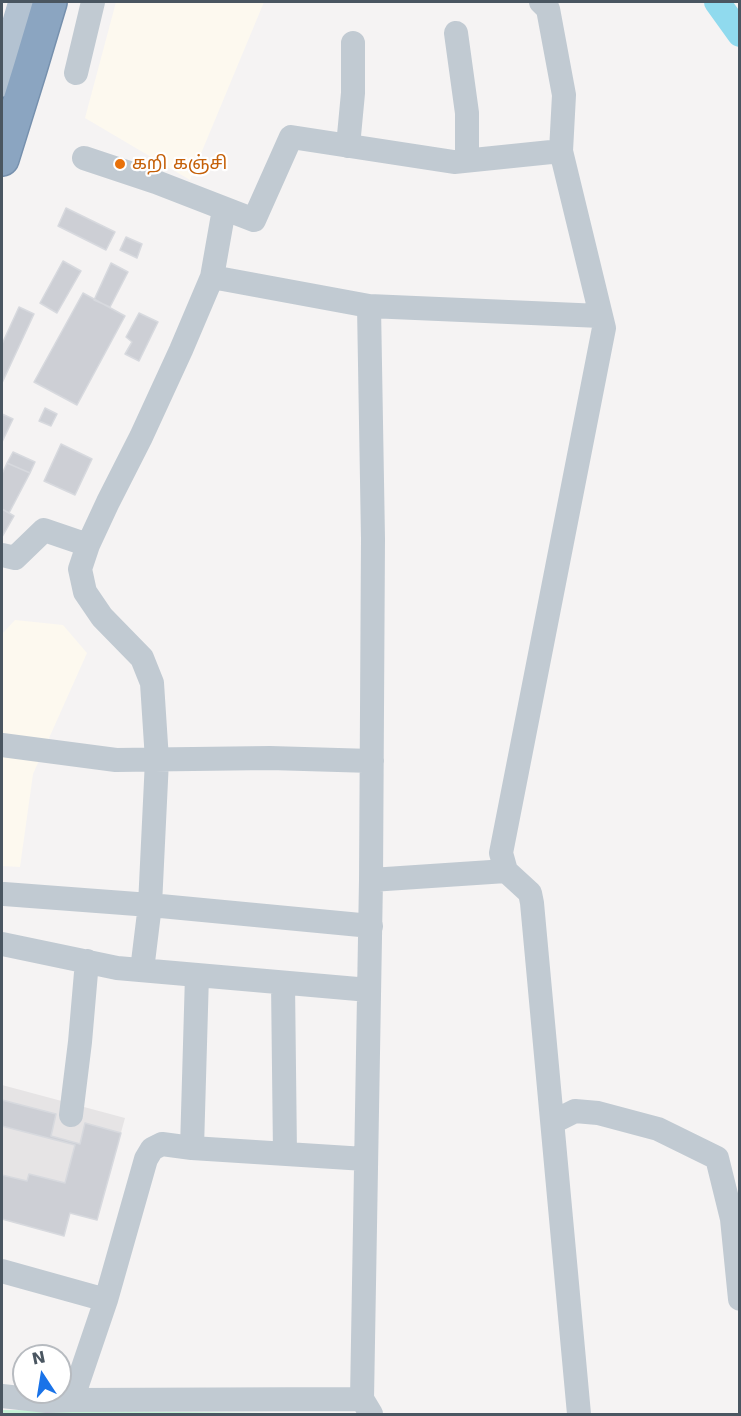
<!DOCTYPE html>
<html>
<head>
<meta charset="utf-8">
<style>
  body { margin:0 }
  #map { position:relative; width:741px; height:1416px; overflow:hidden; background:#f5f3f3; font-family:"DejaVu Sans",sans-serif }
  canvas { display:block }
  .frame { position:absolute; inset:0; border:3px solid #4a5661; pointer-events:none }
  .north { position:absolute; left:12px; top:1344px; width:60px; height:60px; box-sizing:border-box; background:#fff; border:2px solid #b7bbc0; border-radius:50%; rotate:348deg; font-size:16px; font-weight:700; line-height:24px; text-align:center; color:#4a5661 }
  .north::after { content:''; display:block; margin:auto; width:21px; height:27px; background:#1a73e8; clip-path:polygon(50% 0,100% 100%,50% 72%,0 100%) }
</style>
</head>
<body>
<div id="map">
<canvas width="741" height="1416"></canvas>
<div class="frame"></div>
<div class="north">N</div>
</div>
<script>
const ctx = document.querySelector('canvas').getContext('2d');
ctx.lineJoin = 'round';
function fill(path, color) { ctx.fillStyle = color; ctx.fill(path, 'evenodd'); }
function strokePath(path, color, width, dash) { ctx.strokeStyle = color; ctx.lineWidth = width; ctx.lineCap = dash ? 'butt' : 'round'; ctx.setLineDash(dash || []); ctx.stroke(path); }
function drawText(font, color, halo, rows, align = 'center') {
  ctx.font = font + ' "DejaVu Sans","Noto Sans Tamil",sans-serif'; ctx.lineWidth = 4.5; ctx.setLineDash([]); ctx.textBaseline = 'middle'; ctx.strokeStyle = halo; ctx.fillStyle = color; for (const [text, x, y, turn = 0] of rows) {
    ctx.save(); ctx.translate(x, y); ctx.rotate((+turn || 0) * Math.PI / 180); ctx.textAlign = isNaN(turn) ? turn : align; if (halo) ctx.strokeText(text, 0, 0); ctx.fillText(text, 0, 0); ctx.restore();
  }
}
fill(new Path2D(`
  M116,2H264L190,180L85,118Z
  M15,620L63,625L87,653L33,774L20,867L2,866V634Z`), '#fdf9ef');
fill(new Path2D(`
  M2,1085L125,1118L97,1220L70,1213L64,1236L2,1219Z`), '#e6e4e5');
fill(new Path2D(`
  M2,1410L357,1414H2Z`), '#c3f1d5');
strokePath(new Path2D(`
  M717,2L740,34`), '#90daee', 26);
const building = new Path2D(`
  M66,208L115,232L106,250L58,226Z
  M126,237L142,244L137,258L120,250Z
  M63,261L81,271L57,313L40,303Z
  M111,263L128,272L110,307L94,300Z
  M83,293L125,316L77,405L34,382Z
  M19,307L34,314L2,383V344Z
  M139,313L158,322L139,361L125,354L132,342L126,337Z
  M45,408L57,414L51,426L39,421Z
  M2,414L13,419L2,442Z
  M61,444L92,459L75,495L44,481Z
  M13,452L35,462L30,473L7,463Z
  M7,463L30,473L9,513L2,509V474Z
  M2,509L14,516L2,537Z
  M2,1100L56,1114L51,1136L80,1144L85,1123L121,1133L97,1220L70,1213L64,1236L2,1219V1175L27,1181L29,1174L65,1183L75,1145L2,1126Z`);
fill(building, '#cdcfd5');
strokePath(building, '#d7d9de', 1.5);
const highway = new Path2D(`
  M2,159L30,69L50,2`);
strokePath(highway, '#7690ad', 36);
strokePath(new Path2D(`
  M541,2L548,9L564,95L561,151
  M456,33L467,113V160
  M76,73L93,2
  M348,146L353,93V43
  M84,158L156,182L254,220L291,137L454,162L561,151L604,328L501,853L506,871L530,893L532,903L579,1414
  M224,209L212,277L369,306L373,539L371,880L362,1399L371,1414
  M369,306L601,316
  M2,555L15,558L44,530L88,545
  M2,745L116,760L270,758L372,761
  M371,880L506,871
  M4,894L150,905L371,926
  M2,944L117,968L369,990
  M142,970L150,905L157,760L152,683L142,658L102,617L85,592L80,569L88,545L108,502L141,437L181,350L212,277
  M283,983L285,1154
  M71,1115L80,1042L87,961
  M553,1122L575,1111L598,1113L658,1129L717,1158L732,1219L740,1299
  M192,1148L197,975
  M2,1271L106,1300
  M2,1396L47,1401L72,1400L362,1399
  M72,1400L106,1300L146,1159L152,1149L162,1144L192,1148L365,1159`), '#c1cad2', 24);
strokePath(new Path2D(`
  M2,80L25,2`), '#b3c2d1', 33);
strokePath(highway, '#8ba5c1', 33);
for (const [x, y, r, color] of [
  [120,164,6,"#e8710a"]
]) { const dot = new Path2D(); dot.arc(x, y, r, 0, 2 * Math.PI); ctx.fillStyle = color; ctx.fill(dot); strokePath(dot, '#fff', 2); }
drawText('18px', '#c56008', '#fff', [
  ["கறி கஞ்சி",132,164]
], 'left');
</script>
</body>
</html>
